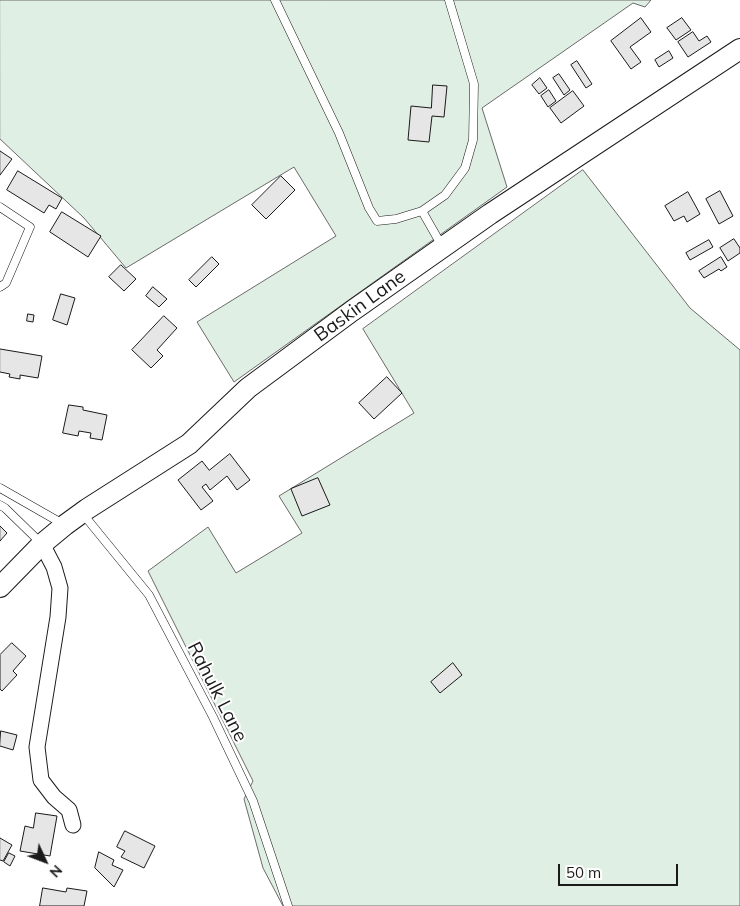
<!DOCTYPE html>
<html>
<head>
<meta charset="utf-8">
<style>
  body { margin:0 }
  #map { position:relative; width:740px; height:906px; overflow:hidden; background:#fff; font-family:Mulish,sans-serif }
  canvas { display:block }
  .north { position:absolute; left:20px; top:836px; width:50px; height:50px; -webkit-text-stroke:4px #fff; paint-order:stroke; rotate:133deg; font-size:14px; font-weight:700; line-height:20px; text-align:center; color:#1a1a1a }
  .north::after { content:''; display:block; margin:auto; width:18px; height:22px; background:#1a1a1a; clip-path:polygon(50% 0,100% 100%,50% 72%,0 100%) }
  .scale { position:absolute; left:558px; top:864px; width:120px; height:22px; box-sizing:border-box; border:2px solid #1a1a1a; border-top:0; padding-left:6px; font-size:15px; line-height:18px; white-space:nowrap; color:#1a1a1a; -webkit-text-stroke:4px #fff; paint-order:stroke }
</style>
</head>
<body>
<div id="map">
<canvas width="740" height="906"></canvas>
<div class="north">N</div>
<div class="scale">50 m</div>
</div>
<script>
const ctx = document.querySelector('canvas').getContext('2d');
ctx.lineJoin = 'round';
function fill(path, color) { ctx.fillStyle = color; ctx.fill(path, 'evenodd'); }
function strokePath(path, color, width, dash) { ctx.strokeStyle = color; ctx.lineWidth = width; ctx.lineCap = dash ? 'butt' : 'round'; ctx.setLineDash(dash || []); ctx.stroke(path); }
function drawText(font, color, halo, rows, align = 'center') {
  ctx.font = font + ' Mulish,sans-serif'; ctx.lineWidth = 4; ctx.setLineDash([]); ctx.textBaseline = 'middle'; ctx.strokeStyle = halo; ctx.fillStyle = color; for (const [text, x, y, turn = 0] of rows) {
    ctx.save(); ctx.translate(x, y); ctx.rotate((+turn || 0) * Math.PI / 180); ctx.textAlign = isNaN(turn) ? turn : align; if (halo) ctx.strokeText(text, 0, 0); ctx.fillText(text, 0, 0); ctx.restore();
  }
}
const green = new Path2D(`
  M0,0H651L645,7L633,3L482,108L507,187L234,382L197,322L336,236L294,167L126,268L84,218L0,139Z
  M583,170L690,308L740,350V906H283L263,868L244,799L253,781L148,571L208,527L236,573L302,533L279,496L414,413L363,329Z`);
fill(green, '#e0efe3');
strokePath(green, '#6a6a6a', 1);
const building = new Path2D(`
  M641,18L651,32L630,47L641,62L631,69L611,41Z
  M682,18L691,30L676,40L667,28Z
  M693,32L699,41L707,36L711,42L688,57L678,42Z
  M669,51L673,58L659,67L655,60Z
  M577,61L592,84L586,88L571,65Z
  M559,74L570,90L564,95L553,78Z
  M540,78L547,88L539,94L532,85Z
  M433,85L447,86L444,117L432,116L429,142L408,140L411,106L431,108Z
  M549,90L556,101L548,107L541,96Z
  M573,91L584,106L561,123L550,108Z
  M0,151L12,159L0,175Z
  M18,171L62,198L56,209L49,205L44,213L7,190Z
  M281,176L295,190L266,219L252,205Z
  M720,191L733,216L719,224L706,199Z
  M688,192L700,214L687,222L684,216L674,221L665,206Z
  M62,212L101,236L88,257L50,232Z
  M734,239L740,248V253L728,261L720,248Z
  M709,240L713,247L690,260L686,253Z
  M212,257L219,264L196,287L189,280Z
  M721,257L727,267L721,271L719,269L704,278L699,271Z
  M121,265L136,279L124,291L109,277Z
  M153,287L167,299L159,307L146,296Z
  M61,294L75,298L67,325L53,320Z
  M28,314L34,315L33,322L27,321Z
  M164,316L177,328L157,350L163,356L151,368L132,350Z
  M0,349L42,356L38,378L20,375V379L9,377L10,374L0,372Z
  M387,377L402,393L374,419L359,403Z
  M69,405L83,407V410L107,415L102,440L90,438L91,433L79,431L78,436L63,433Z
  M230,454L250,480L237,490L227,476L210,490L206,484L202,487L213,501L201,510L178,480L202,461L209,470Z
  M318,478L330,505L302,516L291,489Z
  M0,526L7,533L0,541Z
  M12,643L26,656L13,671L17,675L2,691L0,689V655Z
  M453,663L462,675L440,693L431,682Z
  M1,731L17,735L13,750L0,746Z
  M36,813L57,816L50,856L20,851L25,826L33,828Z
  M125,831L155,846L144,868L121,857L125,851L117,847Z
  M0,838L12,845L3,861L0,860Z
  M99,852L114,860L112,865L123,870L114,887L95,868Z
  M9,853L15,856L10,866L4,862Z
  M43,888L66,892L67,888L87,891L84,906H40Z`);
fill(building, '#e6e6e6');
strokePath(building, '#1a1a1a', 1);
const lane = new Path2D(`
  M275,0L339,133L369,208L377,221L396,219L422,211L445,195L465,168L473,140L474,84L449,0
  M0,207L30,227L6,283L0,287
  M422,211L442,246
  M0,488L63,524
  M0,505L5,508L42,544
  M83,514L149,595L213,717L253,801L288,906`);
const street = new Path2D(`
  M42,544L54,567L60,588L58,617L37,747L41,780L54,797L69,810L73,825`);
const secondary = new Path2D(`
  M0,587L42,544L65,525L87,509L189,444L248,388L352,311L490,214L740,49`);
strokePath(lane, '#1a1a1a', 9);
strokePath(street, '#1a1a1a', 17);
strokePath(secondary, '#1a1a1a', 22);
strokePath(lane, '#fff', 8);
strokePath(street, '#fff', 15);
strokePath(secondary, '#fff', 20);
drawText('19px', '#1a1a1a', '#fff', [
  ["Baskin Lane",360,306,-36],
  ["Rahulk Lane",217,692,63]
]);
</script>
</body>
</html>
